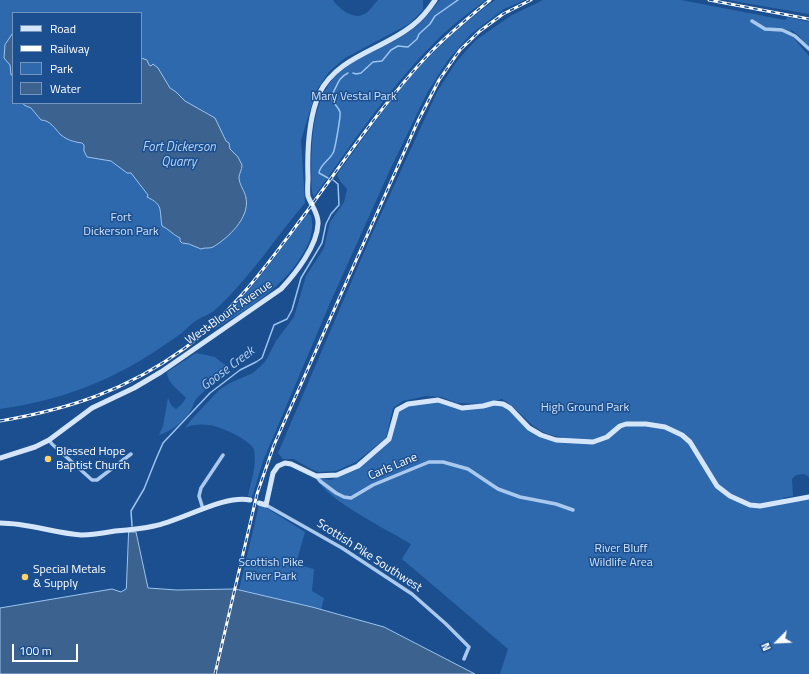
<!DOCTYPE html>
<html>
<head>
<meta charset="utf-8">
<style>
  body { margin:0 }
  #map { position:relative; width:809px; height:674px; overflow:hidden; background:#1b4f8f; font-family:"Titillium Web",sans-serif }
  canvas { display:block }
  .legend { position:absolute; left:12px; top:12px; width:130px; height:92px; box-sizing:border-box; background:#1b4f8f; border:1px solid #7695bc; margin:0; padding:5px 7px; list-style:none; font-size:12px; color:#fff }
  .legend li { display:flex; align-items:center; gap:8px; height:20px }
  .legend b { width:20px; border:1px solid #7695bc }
  .north { position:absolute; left:757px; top:622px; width:40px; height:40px; -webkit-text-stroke:3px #1b4f8f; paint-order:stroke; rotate:246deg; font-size:11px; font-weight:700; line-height:16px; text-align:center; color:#fff }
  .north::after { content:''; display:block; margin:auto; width:14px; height:18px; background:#fff; clip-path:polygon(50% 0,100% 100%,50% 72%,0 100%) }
  .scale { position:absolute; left:12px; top:644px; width:66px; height:18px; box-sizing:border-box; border:2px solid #fff; border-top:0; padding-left:5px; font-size:12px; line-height:14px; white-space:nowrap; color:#fff; -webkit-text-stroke:3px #1b4f8f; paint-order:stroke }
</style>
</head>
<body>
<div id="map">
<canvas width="809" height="674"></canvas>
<ul class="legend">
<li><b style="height:5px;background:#d6e6fa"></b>Road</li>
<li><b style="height:5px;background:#fff"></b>Railway</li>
<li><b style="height:11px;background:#2e69ad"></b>Park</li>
<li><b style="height:11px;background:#3c6290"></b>Water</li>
</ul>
<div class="north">N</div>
<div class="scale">100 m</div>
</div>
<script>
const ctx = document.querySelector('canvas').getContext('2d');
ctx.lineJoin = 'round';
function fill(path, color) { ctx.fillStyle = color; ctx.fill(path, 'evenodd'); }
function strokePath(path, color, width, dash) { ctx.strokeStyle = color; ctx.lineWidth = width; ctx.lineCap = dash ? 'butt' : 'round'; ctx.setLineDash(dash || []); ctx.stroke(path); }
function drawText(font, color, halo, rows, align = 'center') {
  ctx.font = font + ' "Titillium Web",sans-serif'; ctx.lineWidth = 3; ctx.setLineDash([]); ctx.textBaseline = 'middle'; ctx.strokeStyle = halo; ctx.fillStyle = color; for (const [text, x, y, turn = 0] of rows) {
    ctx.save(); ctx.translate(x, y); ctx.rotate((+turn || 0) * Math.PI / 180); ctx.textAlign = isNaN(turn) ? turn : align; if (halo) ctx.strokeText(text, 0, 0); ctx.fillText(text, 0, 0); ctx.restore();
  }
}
fill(new Path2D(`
  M0,0H333C338,8 352,19 362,15C369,13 373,5 378,0H423V10L409,24L345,58L329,72L316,91L301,140L305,203C275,238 250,278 215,310C209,315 203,316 197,320C192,323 187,328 183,332C176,337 168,343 160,348C112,381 58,401 0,409ZM13,13H141V103H13Z
  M440,0H486C471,11 456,22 443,34C393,82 354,141 314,197L312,192C311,148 308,89 351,63C374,50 398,42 418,25C426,18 433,8 440,0Z
  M495,0H525L504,9L471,34L448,60L427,93L390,170L330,303L263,461L252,497L248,496C251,481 257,466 254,450C251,440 220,426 209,425C202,424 191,424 185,428L191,420L219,390L230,383L253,373L265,362L276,341L294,317L306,276L324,248L330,222L344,202L347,189L340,181L337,175L340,170C364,138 387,103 414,73C437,47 467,20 495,0Z
  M543,0H681L785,20L788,17L809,22V47L798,35L790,29L797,42L809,56V477L804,474L796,475L792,479L793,496L783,498L784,501L809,500V674H500L508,649L402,559L411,544C390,531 328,501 318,480L320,478L330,480L334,479L337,475L352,468L389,439L397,410L404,406L438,400L462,408L503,404L529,428L541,435L564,440L562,437C533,435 524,412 502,399L481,404L457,403L441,397L426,396L403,401L393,408L386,438L356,462L336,471L318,472L311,469L294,459H283L278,453L371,236L437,92L456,62L476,40L512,15Z
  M727,0H809V14Z
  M307,214L311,215C314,228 311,239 305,250C285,287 249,308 215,329L214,325C251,294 278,252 307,214Z
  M196,353L215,357L221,362L226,365L227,370C219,382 206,388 197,398C194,401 193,406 191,410C185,420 171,432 159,435L163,426L168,398L171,405L176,409L181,405L186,398C179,390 167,383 167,372Z
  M259,505L265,507L305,532L296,564L314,569L312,591L324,598L321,610L239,590Z`), '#2e69ad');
const water = new Path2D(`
  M13,33V75H11L10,65L4,58L5,45Z
  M141,58L147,60L149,65L151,66L153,64L158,68L170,88L176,92L185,101L215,118L226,141L229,143L230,149L238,157L242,165C242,170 239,174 239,177C239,185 245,191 246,198C250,218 228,238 213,247C209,249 205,247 201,249L189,244L182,243L180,241V238C173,235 169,229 162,226C159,210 164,205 147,197L148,195L131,173H127L111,161L87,157L84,151V145L82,143C74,142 67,140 61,135C55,129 50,120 41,120L31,108L24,105L23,103H141Z
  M129,532H136L148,588L177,590L235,589L312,607L384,627L475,674H0V608L112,589L121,592L126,589Z`);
fill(water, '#3c6290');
strokePath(water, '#9cc4f0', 1);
strokePath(new Path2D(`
  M353,73L356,74L361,73L373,62L382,61L391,50L398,46L408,47L417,39L419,34L430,24L435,16L458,0
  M328,178L319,173C320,164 329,161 333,153C335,150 341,115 340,112C338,106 332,103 331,96C337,88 337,78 348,73
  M132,526L131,511L144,489L156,459L163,443L210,393L240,370L256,362L262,358L274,325L287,319L292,310L301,278L322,243L326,224L331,214L339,205L338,184L333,180`), '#9cc4f0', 1.5);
strokePath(new Path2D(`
  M752,21L765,29L782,30L795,36L809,49
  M49,440L52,444L92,480H97L131,454
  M316,476L320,481L336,493L344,497L351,498L373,485L429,462H443L468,469L498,489L520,497L556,504L573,510
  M266,505L342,548L412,594L446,624L469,647L464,659
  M203,509L199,496L201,488L223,455`), '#a9c9ee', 3.5);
strokePath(new Path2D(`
  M0,458L35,447L49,440L92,408L134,388L161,372L281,289C296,273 317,246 318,224C319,214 311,205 308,196C307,190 308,183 308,178C307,150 308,120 319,94C337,56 383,50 413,25C422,18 429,9 435,0
  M259,503L266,505L273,473L278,466L285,463L291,464L316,476L337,475L358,466L389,439L397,410L408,404L438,400L462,408L483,406L494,403L503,404L510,408L529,428L541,435L556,440L593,442L607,437L620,426L626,424H646L665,427L682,435L690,442L717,486L730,496L750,505L760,506L809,497
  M0,523C28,523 54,533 81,535C92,535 104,533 115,531C128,530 141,529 154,526C181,521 225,494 250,500`), '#d6e6fa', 5);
const rail = new Path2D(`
  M709,0L809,19
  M0,421C70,409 127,390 185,348C234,312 269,262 305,214C345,160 382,104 428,55C447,35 469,17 490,0
  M215,674L257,494L274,445L418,121L439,80L460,50L480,31L503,14L531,0`);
strokePath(rail, '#fff', 3);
strokePath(rail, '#1b4f8f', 1.5, [4.5]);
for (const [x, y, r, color] of [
  [48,459,4,"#ffd166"],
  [25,577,4,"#ffd166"]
]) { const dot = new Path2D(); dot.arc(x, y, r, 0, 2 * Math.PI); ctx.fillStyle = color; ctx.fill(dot); strokePath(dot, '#1b4f8f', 1.5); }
drawText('12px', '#cfe3fa', '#1b4f8f', [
  ["Mary Vestal Park",354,97],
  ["Fort",121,218],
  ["Dickerson Park",121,232],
  ["High Ground Park",585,408],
  ["River Bluff",621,549],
  ["Wildlife Area",621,563],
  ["Scottish Pike",271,563],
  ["River Park",271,577]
]);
drawText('12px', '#fff', '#1b4f8f', [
  ["West Blount Avenue",229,313,-35],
  ["Carls Lane",393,467,-23],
  ["Scottish Pike Southwest",369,556,33]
]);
drawText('12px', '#fff', '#1b4f8f', [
  ["Blessed Hope",56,452],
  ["Baptist Church",56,466],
  ["Special Metals",33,570],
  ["& Supply",33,584]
], 'left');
drawText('italic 13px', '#b5d3f5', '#1b4f8f', [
  ["Fort Dickerson",179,148],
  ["Quarry",179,163],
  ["Goose Creek",228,369,-37]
]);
</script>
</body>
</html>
